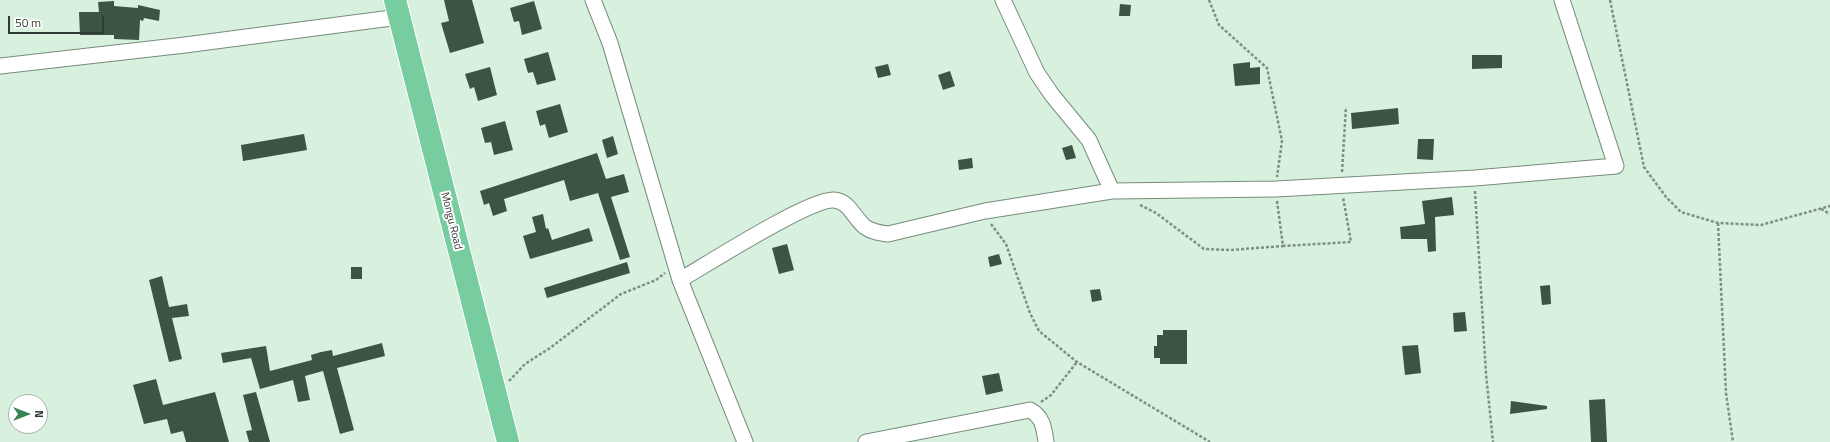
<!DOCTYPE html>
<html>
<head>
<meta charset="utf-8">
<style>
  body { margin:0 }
  #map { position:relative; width:1830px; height:442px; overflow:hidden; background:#d8f0de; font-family:"Titillium Web",sans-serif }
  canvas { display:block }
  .north { position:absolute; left:8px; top:394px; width:40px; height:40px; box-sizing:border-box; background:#fff; border:1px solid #acb0ad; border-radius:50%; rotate:90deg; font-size:11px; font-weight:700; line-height:16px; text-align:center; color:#303933 }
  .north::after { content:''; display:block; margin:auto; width:14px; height:18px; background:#368453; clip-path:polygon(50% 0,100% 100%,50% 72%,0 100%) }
  .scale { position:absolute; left:8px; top:16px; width:96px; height:18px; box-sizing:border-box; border:2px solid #303933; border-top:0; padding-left:5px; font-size:12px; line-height:14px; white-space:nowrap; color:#303933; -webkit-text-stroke:3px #fff; paint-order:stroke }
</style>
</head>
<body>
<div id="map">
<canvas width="1830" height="442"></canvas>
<div class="north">N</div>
<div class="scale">50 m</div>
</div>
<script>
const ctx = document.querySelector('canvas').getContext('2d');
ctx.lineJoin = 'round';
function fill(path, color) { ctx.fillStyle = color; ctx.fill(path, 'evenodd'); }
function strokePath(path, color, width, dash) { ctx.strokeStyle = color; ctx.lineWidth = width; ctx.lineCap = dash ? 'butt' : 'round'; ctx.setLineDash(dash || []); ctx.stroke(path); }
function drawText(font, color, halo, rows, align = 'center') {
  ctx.font = font + ' "Titillium Web",sans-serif'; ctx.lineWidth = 4; ctx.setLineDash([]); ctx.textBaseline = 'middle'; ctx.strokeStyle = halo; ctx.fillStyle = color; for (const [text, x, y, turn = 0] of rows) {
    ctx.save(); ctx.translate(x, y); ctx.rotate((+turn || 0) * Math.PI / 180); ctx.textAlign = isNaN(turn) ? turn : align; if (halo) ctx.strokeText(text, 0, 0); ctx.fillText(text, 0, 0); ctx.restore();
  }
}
fill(new Path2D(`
  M444,0H472L484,43L450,53L441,23L449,21Z
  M114,1V6L138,8V5L160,10L159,21L144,18L143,21L140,20L139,40L114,39V35H80L79,12H99L98,2Z
  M534,1L542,29L522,35L519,21L514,22L510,8Z
  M1120,4L1131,5L1130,16H1119Z
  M548,52L556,80L537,85L533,72L528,73L524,59Z
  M1472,55H1502V68L1472,69Z
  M1250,62V68L1260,67V84L1235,86L1233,64Z
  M888,64L891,75L878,78L875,67Z
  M490,67L497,95L478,101L474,87L470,89L465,74Z
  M950,71L955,86L943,90L938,75Z
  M560,104L568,132L549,138L545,124L540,126L536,111Z
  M1398,108L1399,124L1352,129L1351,113Z
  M505,121L513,150L494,155L491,142L485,143L481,128Z
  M304,134L307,150L243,161L241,145Z
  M613,136L618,154L607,158L602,140Z
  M1418,139H1434L1433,160L1417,159Z
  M1072,145L1076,158L1066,160L1062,148Z
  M597,153L606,179L624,174L629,192L611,197L630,257L620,260L598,193L570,201L564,180L504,199L507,211L493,216L489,203L484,205L480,191Z
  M972,158L973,168L959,170L958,160Z
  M1452,197L1454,215L1435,217L1436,251L1428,252L1427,239H1401L1400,227L1425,224L1422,201Z
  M543,214L546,229L548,228L552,240L589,228L593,241L530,259L523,236L536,232L532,217Z
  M787,244L794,270L779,274L772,248Z
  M999,254L1002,264L990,267L988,257Z
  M627,262L630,273L547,298L544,288Z
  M351,267H362V279H351Z
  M162,276L169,307L187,304L189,316L172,318L182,359L169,362L149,280Z
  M1550,285L1551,304L1542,305L1540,286Z
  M1100,289L1102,300L1092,302L1090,290Z
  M1465,312L1467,331L1454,332L1453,313Z
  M1163,330H1187V364H1160V358H1154V346H1157V335H1163Z
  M382,343L385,356L337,368L354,430L340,434L323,371L305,376L310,400L298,402L293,380L260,389L251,358L223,363L221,353L266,346L270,371L312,360L311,355L321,352L332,350L333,356Z
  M1418,345L1421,373L1405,375L1402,346Z
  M999,373L1003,391L986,395L982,376Z
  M156,379L163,405L215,392L229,442H186L183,431L171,434L167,419L144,424L133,385Z
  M256,392L270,442H249L246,431L252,430L243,395Z
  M1605,399L1607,442H1591L1589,400Z
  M1511,401L1547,406V409L1510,414Z`), '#3b5542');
const minor = new Path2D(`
  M593,0L610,43L680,280L745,442
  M1003,0L1037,73L1052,95L1089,140L1112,191
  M0,66L185,45L399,17
  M680,280C706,265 810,198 834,200C849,201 854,218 865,227C872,232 880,233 888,234L985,211L1112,191L1276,189L1475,178L1616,166L1562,0
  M866,442L1030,410C1043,417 1044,428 1046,442`);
const primary = new Path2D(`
  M395,0L508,442`);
strokePath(minor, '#778c7c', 17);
strokePath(primary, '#fff', 24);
strokePath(new Path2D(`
  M1209,0L1219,25L1267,68L1282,141L1277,177
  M1610,0L1644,167L1666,197L1681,212L1718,223L1761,225L1830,206
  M1342,172L1346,107
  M1475,191L1486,374L1493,442
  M1277,201L1283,246L1351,242L1343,197
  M1140,205L1156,213L1204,249L1231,250L1283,246
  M1821,209L1830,214
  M1718,223L1726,393L1733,442
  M991,224L1006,244L1030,313L1039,331L1077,362L1210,442
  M509,381L525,364L550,348L621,294L656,280L665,273
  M1041,402L1051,395L1077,362`), '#7f8f83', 2.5, [3, 2]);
strokePath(minor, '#fff', 15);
strokePath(primary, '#77cca0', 22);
drawText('11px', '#303933', '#fff', [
  ["Mongu Road",451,221,76]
]);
</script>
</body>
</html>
